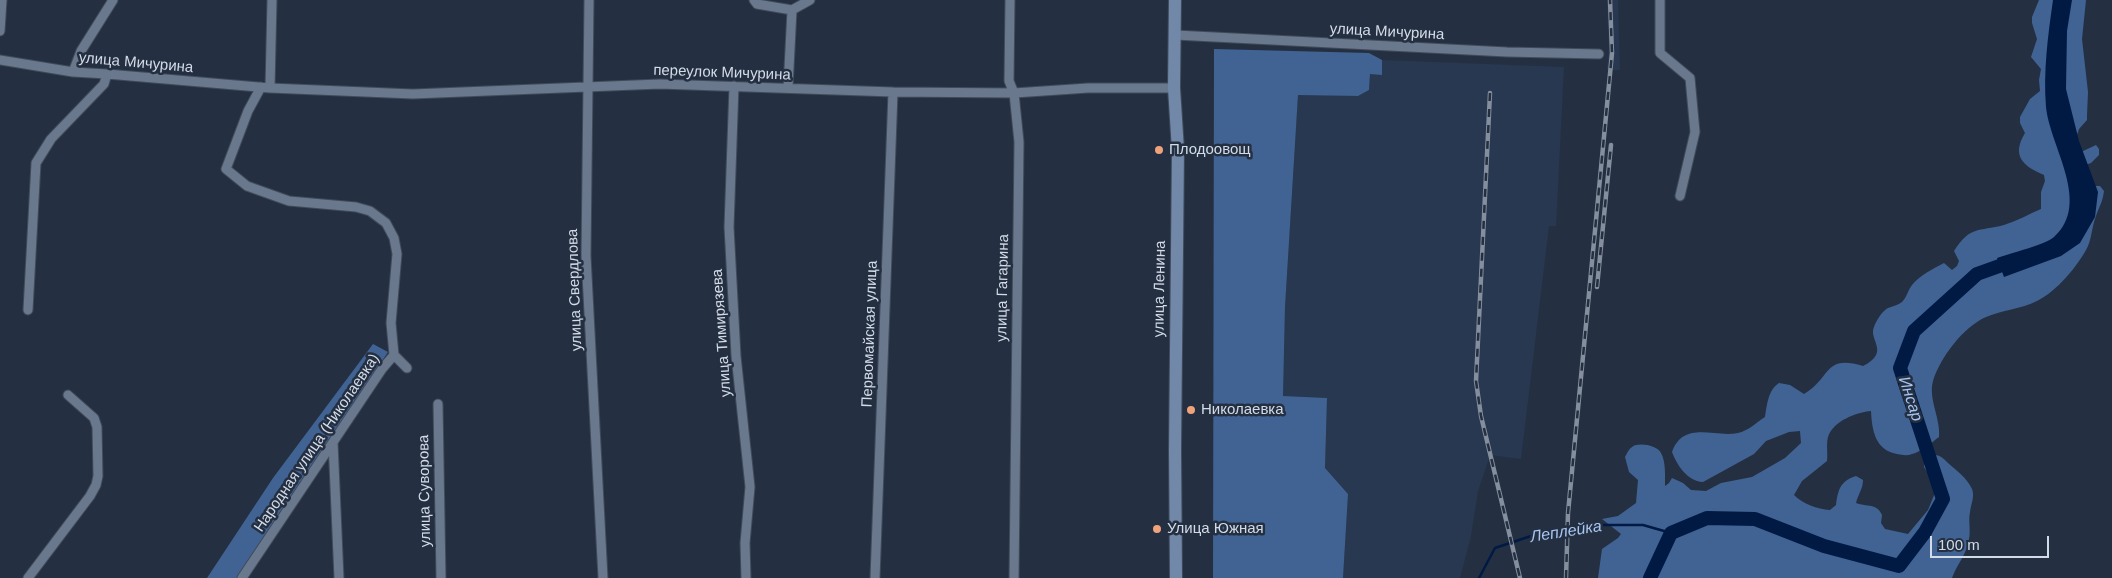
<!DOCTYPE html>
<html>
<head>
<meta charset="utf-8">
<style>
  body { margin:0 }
  #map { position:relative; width:2112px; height:578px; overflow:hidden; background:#243042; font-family:Arial,sans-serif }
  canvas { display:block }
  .scale { position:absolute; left:1930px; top:536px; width:119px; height:22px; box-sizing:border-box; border:2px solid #d3dbe7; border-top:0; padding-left:6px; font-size:15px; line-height:18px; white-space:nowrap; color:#d3dbe7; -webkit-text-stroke:4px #243042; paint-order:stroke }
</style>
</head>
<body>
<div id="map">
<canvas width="2112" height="578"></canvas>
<div class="scale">100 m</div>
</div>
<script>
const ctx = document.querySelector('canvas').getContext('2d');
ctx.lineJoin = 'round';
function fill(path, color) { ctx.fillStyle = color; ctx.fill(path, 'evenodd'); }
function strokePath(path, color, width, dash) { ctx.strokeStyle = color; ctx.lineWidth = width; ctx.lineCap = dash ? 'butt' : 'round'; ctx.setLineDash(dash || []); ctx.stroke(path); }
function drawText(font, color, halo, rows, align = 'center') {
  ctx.font = font + ' Arial,sans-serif'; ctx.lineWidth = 5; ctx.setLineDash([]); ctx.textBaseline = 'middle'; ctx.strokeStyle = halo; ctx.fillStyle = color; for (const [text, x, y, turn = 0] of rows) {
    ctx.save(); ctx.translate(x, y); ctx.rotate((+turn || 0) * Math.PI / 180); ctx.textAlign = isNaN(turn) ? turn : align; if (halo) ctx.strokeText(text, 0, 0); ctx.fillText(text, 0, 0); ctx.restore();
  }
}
fill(new Path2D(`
  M1607,0H1618L1620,70H1607L1609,48Z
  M1382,60L1564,67L1556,226H1549L1521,459L1490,455L1478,491L1471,536L1460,578H1343L1348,494L1325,468L1327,398L1283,396L1285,307L1298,94L1358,96L1369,90L1370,74H1382Z`), '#283850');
fill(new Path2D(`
  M2039,0H2086L2082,39L2088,92L2087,115V120L2079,129L2074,144L2081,152L2096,145L2099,149V155L2091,163L2073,169L2095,186H2100L2104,191C2103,201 2099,207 2096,216C2092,226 2092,236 2088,246C2079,265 2056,292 2037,301C2021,309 2002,310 1986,317C1963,327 1940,358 1933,381C1928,399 1941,419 1939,437C1931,443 1921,452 1912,454C1907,456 1902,455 1897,454C1875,450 1872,430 1871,411C1857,412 1833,421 1828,437C1826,444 1828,454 1827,461L1802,481L1794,495C1803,504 1817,509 1830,510L1836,505C1838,490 1840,481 1856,476L1863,480C1863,489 1858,494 1856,503C1867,507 1877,503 1882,515L1881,523L1885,529L1908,534L1928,510L1937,488L1924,467L1925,459C1935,452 1940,455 1948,463C1956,470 1967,478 1972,489C1975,496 1971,504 1970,512C1968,521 1971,530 1969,539C1967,554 1957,564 1952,578H1598L1602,549L1618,538L1621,534L1602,519L1618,516L1636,503L1638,480L1629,472L1625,457C1627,453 1629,449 1632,447C1638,442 1657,445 1661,453C1666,462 1665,476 1665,486L1669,483L1672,478L1683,483L1691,490L1706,491L1721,483L1752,477L1785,458L1801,443L1800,431L1789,432L1766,441L1754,454L1703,482C1687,481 1677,465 1672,452C1684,420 1714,438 1738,433C1748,431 1757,422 1765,417C1767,405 1768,390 1779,383L1790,385L1804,394C1831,379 1823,354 1863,366C1891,352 1868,340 1874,327C1876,321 1882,311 1888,308C1893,306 1898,305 1902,302C1907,297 1908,290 1912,285C1920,275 1933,269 1944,263L1952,270L1957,266L1959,261L1954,251C1971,225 1978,232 2004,225C2017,221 2029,214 2041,209V192L2045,181L2044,175C2023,166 2011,156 2025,133L2020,123V117L2030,99L2040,91L2039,80L2041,69L2031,57L2037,39L2032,23V17Z
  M1214,49L1369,53L1382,60V75L1370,74L1369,90L1358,96L1298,95L1285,307L1283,396L1327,398L1325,468L1348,494L1343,578H1213Z
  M373,344L388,352L238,578H207L273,478Z`), '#416393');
fill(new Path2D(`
  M2053,0H2072L2067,31L2066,89L2079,141L2098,192L2095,217L2080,243L2061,256L2004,277L1997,258C2008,254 2047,244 2054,237C2092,203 2050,147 2046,107C2043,72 2048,35 2053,0Z`), '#001a44');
strokePath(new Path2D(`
  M1479,578L1495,548L1543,532L1590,525H1643L1671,533`), '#001a44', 2.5);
strokePath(new Path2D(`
  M1650,578L1671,533L1707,518L1755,519L1824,546L1899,566L1925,532L1943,499L1900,368L1914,331L1977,274L2016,260`), '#001a44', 14);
const minor = new Path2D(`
  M589,0L586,256L603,578
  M754,0L757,4L792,10
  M1010,0L1009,81L1014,93L1019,142L1014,578
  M1660,0V53L1690,78L1695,132L1680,196
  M792,10L810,0
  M0,31L2,0
  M1175,35L1507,52L1599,54
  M0,60L73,72L107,74L270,88L413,94L660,84L893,92L1014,93L1088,88H1174
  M73,72L81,51L113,0
  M734,86L729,227L736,356L750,487L745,543L746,578
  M270,88L272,0
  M788,88L792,10
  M28,310L36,163L51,139L104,84L107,74
  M394,355L407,368
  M438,404L441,578
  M333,442L339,578
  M28,578L90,496L96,485L98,476L97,427L94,418L68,395
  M242,578L382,369L394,355L391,323L397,254L394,238L386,223L370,211L356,207L289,201L247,186L226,169L248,111L261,87
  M875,578L893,92`);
const secondary = new Path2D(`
  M1175,0L1174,88L1178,150L1175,450L1176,578`);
strokePath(minor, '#404b5a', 11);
strokePath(secondary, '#404b5a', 14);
strokePath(minor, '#6a788d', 9);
strokePath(secondary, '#7188a9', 12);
const rail = new Path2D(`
  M1490,93L1476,381L1481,416L1520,578
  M1597,287L1611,145
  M1566,578L1568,513L1612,53L1610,0`);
strokePath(rail, '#848e9d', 4.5);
strokePath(rail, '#243042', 2.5, [8]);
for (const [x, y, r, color] of [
  [1159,150,5,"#f0a27a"],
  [1191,410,5,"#f0a27a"],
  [1157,529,5,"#f0a27a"]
]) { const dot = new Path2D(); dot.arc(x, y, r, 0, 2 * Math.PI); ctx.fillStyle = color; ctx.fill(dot); strokePath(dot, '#243042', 2); }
drawText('15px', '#d3dbe7', '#243042', [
  ["улица Мичурина",1387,32,3],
  ["улица Мичурина",136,63,5],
  ["переулок Мичурина",722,73,2],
  ["улица Гагарина",1003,288,-89],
  ["улица Ленина",1160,289,-89],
  ["улица Свердлова",575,290,-92],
  ["улица Тимирязева",722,333,-94],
  ["Первомайская улица",870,334,-88],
  ["Народная улица (Николаевка)",317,443,-56],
  ["улица Суворова",425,491,-91]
]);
drawText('15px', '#d3dbe7', '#243042', [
  ["Плодоовощ",1169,150],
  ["Николаевка",1201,410],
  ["Улица Южная",1167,529]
], 'left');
drawText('italic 16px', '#a8c6f2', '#243042', [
  ["Инсар",1910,399,72],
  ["Леплейка",1566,532,-9]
]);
</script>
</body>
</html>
